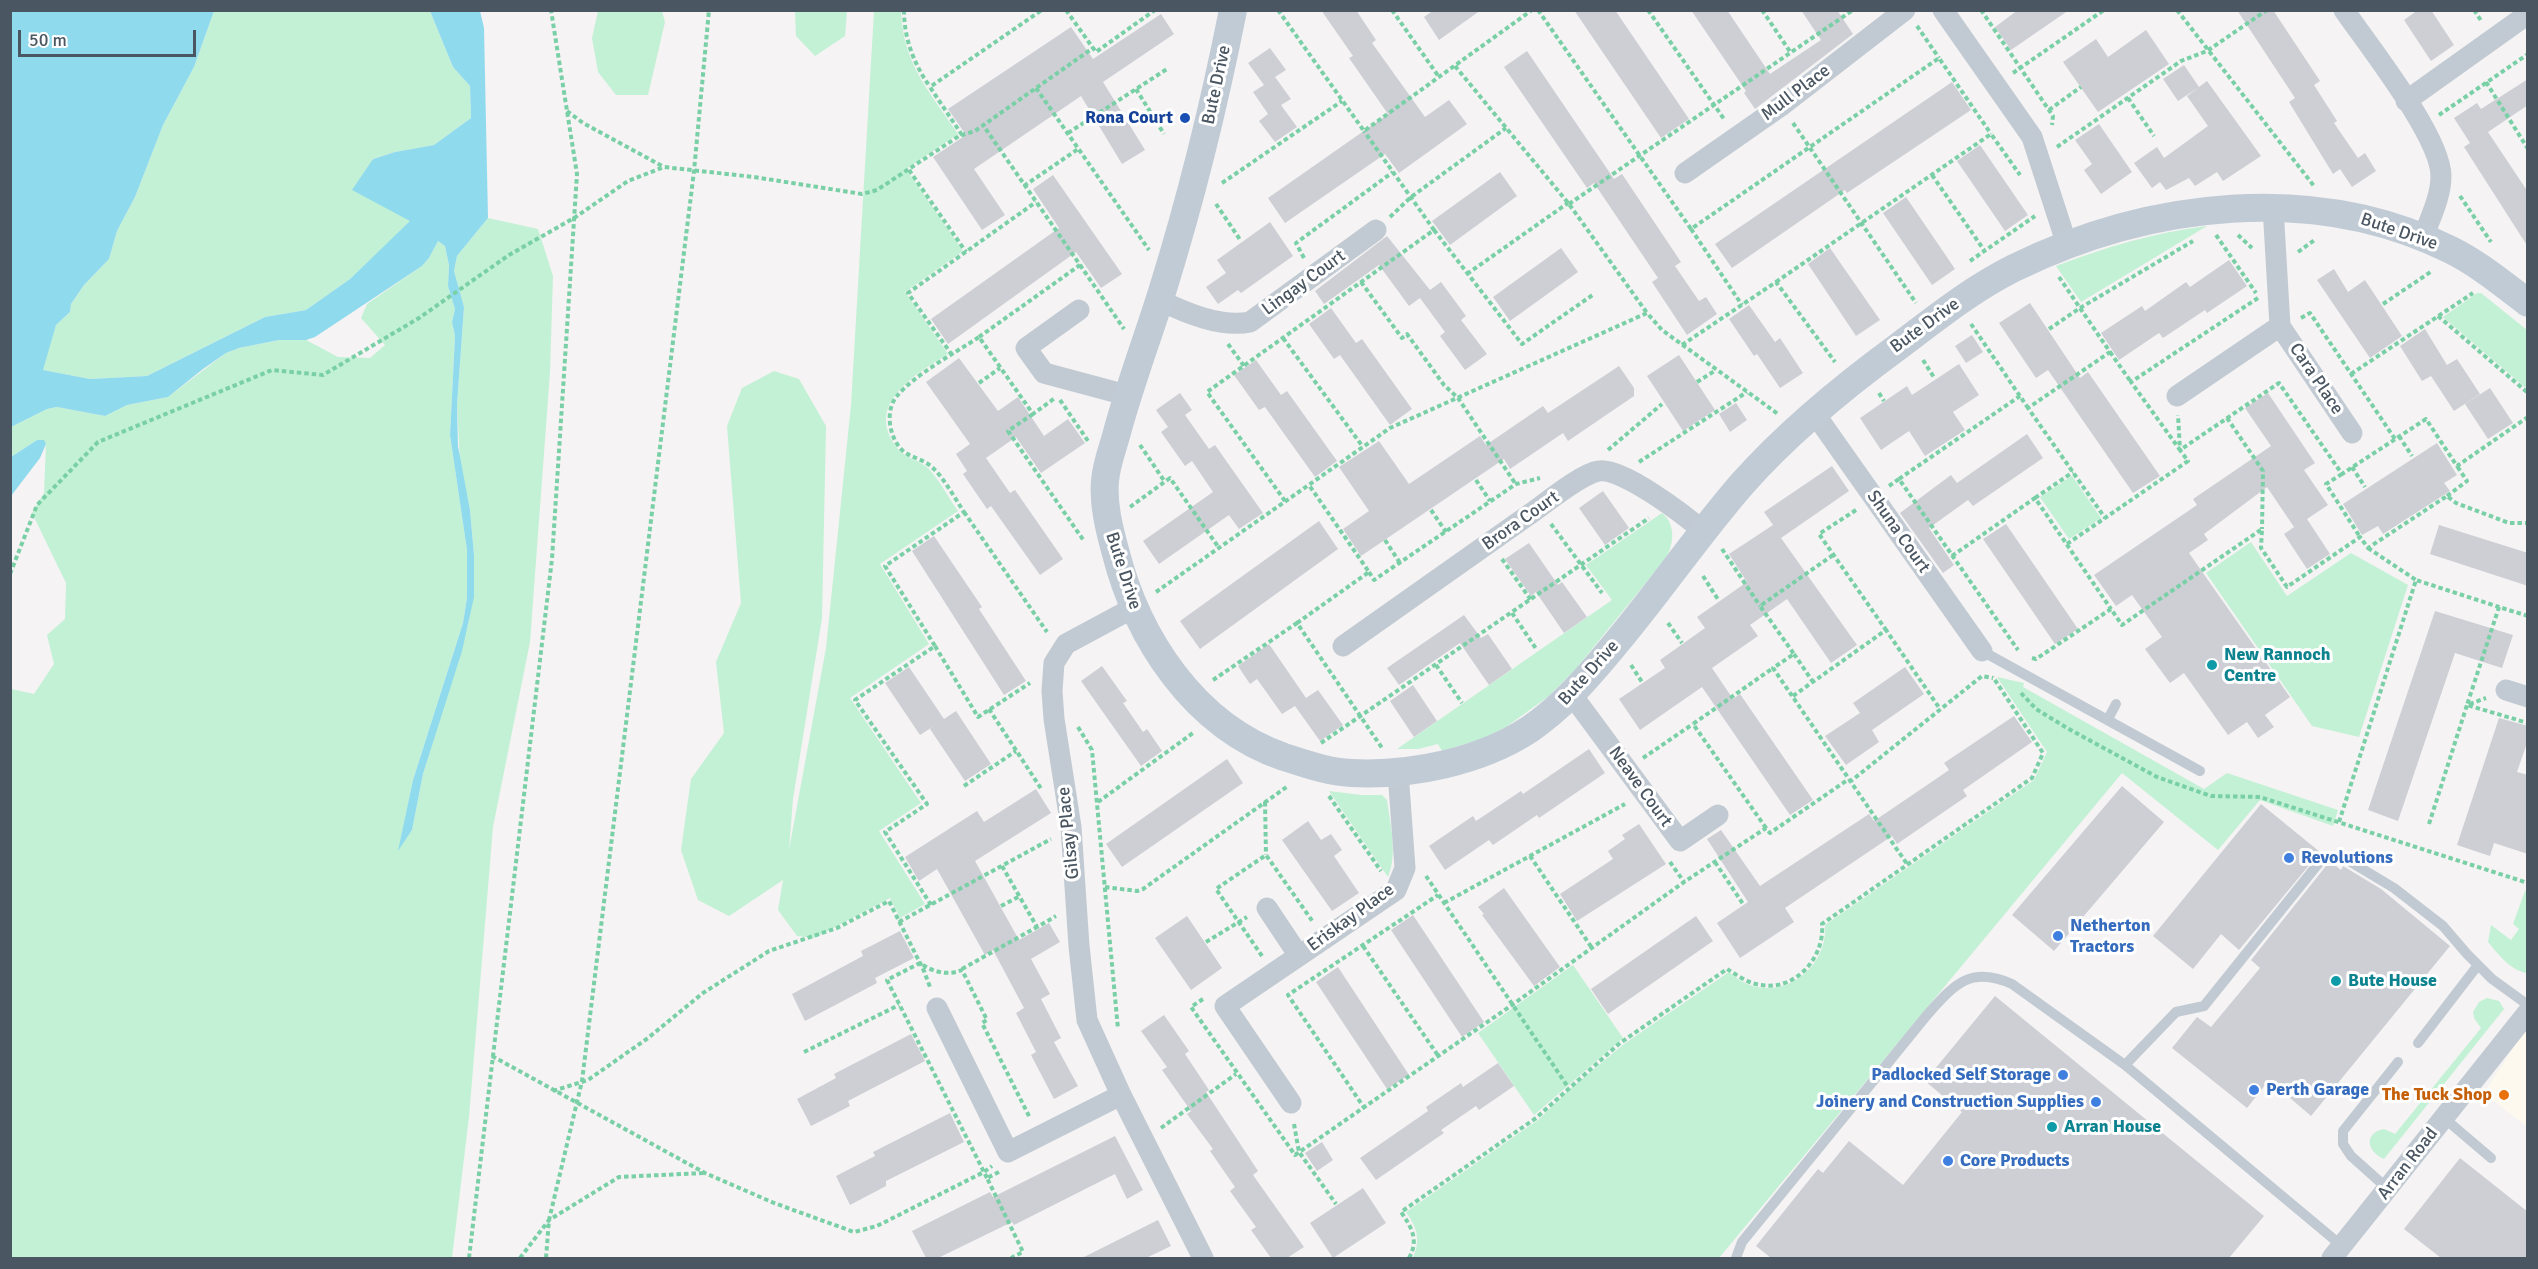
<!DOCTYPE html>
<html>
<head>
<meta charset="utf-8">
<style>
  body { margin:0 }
  #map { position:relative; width:2538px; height:1269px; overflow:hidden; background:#f5f3f3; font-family:Signika,sans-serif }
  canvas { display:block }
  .frame { position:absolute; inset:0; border:12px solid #4a5661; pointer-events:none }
  .scale { position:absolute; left:18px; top:30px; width:178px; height:27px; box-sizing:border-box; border:3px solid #4a5661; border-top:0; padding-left:8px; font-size:18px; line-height:21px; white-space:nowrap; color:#4a5661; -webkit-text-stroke:4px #fff; paint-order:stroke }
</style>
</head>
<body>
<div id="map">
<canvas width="2538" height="1269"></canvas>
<div class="frame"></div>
<div class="scale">50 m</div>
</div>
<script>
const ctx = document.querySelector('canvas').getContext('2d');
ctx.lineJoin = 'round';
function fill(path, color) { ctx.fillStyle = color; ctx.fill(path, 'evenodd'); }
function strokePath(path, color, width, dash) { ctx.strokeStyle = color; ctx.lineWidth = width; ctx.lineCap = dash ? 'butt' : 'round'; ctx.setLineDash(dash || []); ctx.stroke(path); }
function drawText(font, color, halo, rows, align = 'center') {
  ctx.font = font + ' Signika,sans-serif'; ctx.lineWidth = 6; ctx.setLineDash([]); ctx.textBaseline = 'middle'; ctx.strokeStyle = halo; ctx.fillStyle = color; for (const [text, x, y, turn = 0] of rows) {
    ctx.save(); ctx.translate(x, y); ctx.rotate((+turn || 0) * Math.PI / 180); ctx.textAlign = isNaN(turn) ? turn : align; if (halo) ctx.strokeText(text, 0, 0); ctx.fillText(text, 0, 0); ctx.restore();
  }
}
fill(new Path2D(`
  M2527,1027V1127L2484,1093Z`), '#fdf9ef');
fill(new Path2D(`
  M214,11H430L453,67L470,86L471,118L434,145L395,152L372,159L411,221L350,279L306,310L265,317L147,376L90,379L42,370L56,325L70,312L71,304L84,285L109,259L117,231L135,197L163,125L194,67Z
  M598,11H662L665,22L648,95H616L598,72L592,38Z
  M795,11H847L845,36L815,56L796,36Z
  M874,11H901C903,64 929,91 958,134L906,169L963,251L905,292L948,354C916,374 862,404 898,449C906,459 920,460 929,469C940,481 948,497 958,511L880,564L929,644L850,698L921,803L879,831L925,904L900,918L890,898L814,938L797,936L778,910L783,880L729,916L698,900L681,850L691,779L724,733L716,662L741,603L727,426L742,388L774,371L799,379L826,426L822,618L793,799L789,850L826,648L851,405Z
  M488,218L538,229L553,276L550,372L530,642L493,827L469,1117L452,1258H11V689L34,694L54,664L47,635L65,619L66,583L32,513L44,493L46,444L37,440L11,457V427L47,409L57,407L105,416L127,405L168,397L226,353L239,348L279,340H306L338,357L370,358L385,345L361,318L367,304L422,266L429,258L438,241L445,246L449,265L448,286L455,309L452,322L455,336L450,435L467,550V598L463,623L413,780L399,849L412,830L423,774L468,625L474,555L470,510L460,462L457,405L464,307L454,271L457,256Z
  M2207,226L2081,302L2056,266C2107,247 2152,233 2207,226Z
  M2477,293H2481L2527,330V389L2443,317Z
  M2072,476L2101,518L2069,539L2040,497Z
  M1662,513C1676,524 1674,544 1666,558L1575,670L1549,696L1506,727L1482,739L1442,751L1438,744L1418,749H1397L1612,600L1586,565Z
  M2251,542L2287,596L2351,553L2408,585L2359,737L2312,726L2206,573Z
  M1997,677L2024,683L2023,687L2204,789L2227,773L2338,810L2333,826L2260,800L2218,850L2122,773L1719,1258H1413C1421,1239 1417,1228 1406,1212L1538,1120L1570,1089L1624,1044L1729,972C1736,978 1743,983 1753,986C1791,997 1828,963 1825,925L2034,780L2047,752Z
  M1329,791L1361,795H1382L1387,800C1390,824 1398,853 1388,877Z
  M2525,891L2528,892L2527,973C2511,971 2498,954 2488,942L2491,925L2511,940L2519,929L2513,924Z
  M1573,965L1623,1038L1534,1115L1478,1033Z
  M2487,998L2499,1001L2504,1009L2384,1159C2366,1151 2364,1133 2384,1129L2395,1134L2481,1028L2474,1018L2473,1012L2479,1002Z`), '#c3f1d5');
fill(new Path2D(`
  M11,10L214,11L194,67L163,125L135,197L117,231L109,259L84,285L71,304L70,312L56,325L43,370L90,379L147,376L265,317L306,310L350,279L410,221L352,190L373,159L395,152L434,145L471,118L470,86L453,67L430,11H480L484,28L488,218L457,256L454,271L464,307L457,405L458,446L470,510L474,555V597L462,651L423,774L412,830L398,851L413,780L463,623L467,598V550L450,435L455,336L452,322L455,309L448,286L449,265L445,246L438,241L429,258L422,266L315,337L306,340H279L239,348L226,353L203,369L168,397L127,405L105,416L57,407L47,409L11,427Z
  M37,440H44L46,444L40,458L11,496V457Z`), '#90daee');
fill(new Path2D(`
  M1321,10H1356L1376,40L1372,43L1425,117L1449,100L1467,124L1399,173L1385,154L1285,223L1268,198L1388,114L1349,58L1353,56Z
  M1434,10H1481L1439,40L1424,17Z
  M1574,10H1615L1689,119L1661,138Z
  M1691,10H1727L1770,74L1821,40L1801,10H1837L1853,34L1755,109L1744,93L1746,91Z
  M2018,10H2069L2011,50L1995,27Z
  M2237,10H2273L2320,81L2314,85L2337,121L2334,123L2358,158L2365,153L2376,171L2352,187L2340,169L2333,174L2289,102L2295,98Z
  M2418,10H2431L2454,45L2431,61L2404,20Z
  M1161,14L1174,34L1103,82L1145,150L1122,164L1081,96L974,169L1005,215L982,230L933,157L966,135L948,109L1071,27L1093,59Z
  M2146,30L2169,64L2098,112L2063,62L2096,39L2108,57Z
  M1270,48L1286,70L1275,77L1291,99L1281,105L1297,127L1275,142L1259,121L1268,114L1253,92L1264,85L1248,63Z
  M1527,51L1614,179L1622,174L1681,262L1675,266L1699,301L1706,297L1717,314L1687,335L1652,282L1658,278L1594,183L1587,188L1504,67Z
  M2184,65L2199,87L2178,101L2163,79Z
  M2528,79V105L2488,132L2528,192V247L2464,147L2470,143L2454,118L2477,103L2481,109Z
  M2207,81L2261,156L2223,181L2217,172L2195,186L2189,178L2166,190L2160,182L2152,188L2134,163L2157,147L2164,158L2208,126L2187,96Z
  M1952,82L1971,110L1847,193L1845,190L1732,268L1715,244Z
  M2099,124L2132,172L2101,194L2084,170L2092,164L2075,140Z
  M1980,145L2028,215L2005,231L1957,161Z
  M1500,172L1517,196L1450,245L1432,221Z
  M1053,175L1122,274L1101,288L1076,252L948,344L931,319L1059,228L1033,189Z
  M1906,197L1955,269L1932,285L1883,213Z
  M1270,222L1293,256L1241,293L1238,290L1218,304L1206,287L1226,273L1217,260Z
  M1387,236L1430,290L1441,282L1466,316L1461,320L1487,354L1465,370L1440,336L1445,332L1420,298L1409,306L1379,265L1324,304L1315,291Z
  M1561,248L1578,272L1510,321L1493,297Z
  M1830,248L1880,320L1856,336L1808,264Z
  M2229,260L2247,286L2207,313L2205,310L2163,338L2159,333L2119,360L2101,333L2142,306L2145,311L2186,282L2190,287Z
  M2334,269L2348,292L2365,280L2402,336L2370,358L2317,280Z
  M2030,303L2080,378L2088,372L2160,476L2133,493L2048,370L2036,378L1999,323Z
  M1749,305L1775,342L1780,338L1803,373L1780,388L1757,354L1754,356L1729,319Z
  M1331,308L1356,343L1362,339L1412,409L1390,425L1340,355L1334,359L1309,324Z
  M2425,329L2447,365L2457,359L2480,394L2454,411L2431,376L2422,381L2400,346Z
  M1972,335L1983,352L1966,363L1955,346Z
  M1679,355L1715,410L1683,431L1647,376Z
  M959,358L998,411L1018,397L1044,436L1068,419L1085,443L1041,473L1016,437L986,458L1010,493L1015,490L1063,559L1040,575L991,506L987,509L963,474L967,471L956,454L970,444L926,382Z
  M1256,360L1281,395L1287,391L1337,461L1315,477L1265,407L1259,410L1234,375Z
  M1959,364L1979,395L1953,412L1965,430L1925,456L1909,431L1881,450L1860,418L1907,386L1912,395Z
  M1619,366L1634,388V396L1568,441L1563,433L1510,469L1504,459L1361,556L1343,529L1369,511L1339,467L1379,441L1409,484L1480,436L1486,445L1543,406L1548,413Z
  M2490,388L2513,423L2488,439L2465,404Z
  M1180,393L1192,410L1185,415L1209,449L1215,445L1263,513L1239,529L1229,515L1159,564L1143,541L1213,492L1192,461L1185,466L1161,432L1168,427L1156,410Z
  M2268,393L2315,463L2304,470L2328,505L2307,519L2330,554L2307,569L2284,534L2300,523L2294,527L2267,487L2204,534L2208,540L2189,553L2290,697L2265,715L2274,727L2258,738L2247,722L2228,735L2184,673L2170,683L2145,649L2162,637L2132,595L2116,606L2094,575L2197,505L2193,499L2271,446L2245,408Z
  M1736,403L1747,420L1730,432L1719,414Z
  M2027,434L2043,458L1973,506L1968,500L1929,528L1954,565L1943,573L1900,513L1951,475L1957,483Z
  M2437,443L2457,475L2444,483L2450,491L2383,534L2378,526L2362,535L2343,504Z
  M1832,466L1849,491L1781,538L1857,645L1831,663L1787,599L1750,625L1758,636L1712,668L1733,699L1740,694L1813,800L1790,815L1702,687L1640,730L1619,699L1665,668L1660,660L1705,628L1697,617L1747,582L1729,554L1773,525L1764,512Z
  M1603,491L1629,528L1605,545L1579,508Z
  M1319,521L1338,549L1200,649L1180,621Z
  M2006,524L2078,629L2055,644L1983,539Z
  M2439,525L2528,553V586L2430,554Z
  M934,536L982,607L979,609L1026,681L1004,695L912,551Z
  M1529,543L1558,585L1562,582L1587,617L1564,633L1536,592L1531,596L1505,559Z
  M2435,611L2513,635L2502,668L2455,653L2398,821L2368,810Z
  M1464,615L1481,638L1488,634L1512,669L1489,685L1460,643L1399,685L1387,668Z
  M1269,644L1306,698L1318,690L1343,725L1320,741L1295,706L1282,714L1257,679L1250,684L1238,666Z
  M1102,666L1127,701L1123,703L1143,732L1147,729L1162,751L1141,766L1081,681Z
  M909,667L944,719L956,711L991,764L965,781L930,729L934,726L920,735L885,683Z
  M1905,667L1924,694L1872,730L1879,742L1846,765L1825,736L1860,713L1853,703Z
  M1413,685L1437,721L1414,737L1390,701Z
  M2014,716L2032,742L1963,790L1967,796L1897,844L1892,836L1785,908L1794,922L1740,958L1717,923L1748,902L1707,839L1721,830L1760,886L1869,814L1874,821L1933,781L1949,770L1944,763Z
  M2499,718L2528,726V740L2517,772L2528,775V854L2494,843L2490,856L2457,845Z
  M1589,749L1605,773L1539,818L1537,815L1493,845L1489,840L1445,870L1429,846L1473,816L1476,821L1521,791L1523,794Z
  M1227,759L1243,783L1122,867L1106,844Z
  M2122,786L2164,822L2054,951L2012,915Z
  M1036,789L1051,813L975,861L1019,940L1049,923L1060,942L1031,959L1050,994L1041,999L1061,1038L1054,1042L1078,1086L1054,1099L1031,1055L1036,1052L1016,1013L1024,1008L993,950L985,955L937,869L919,881L905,857L977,811L984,822Z
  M2261,804L2320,852L2239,950L2221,934L2193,969L2153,936Z
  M1308,821L1321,840L1331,834L1342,850L1334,856L1359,893L1332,911L1282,840Z
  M1639,824L1666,864L1577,921L1560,894L1613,859L1608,851L1625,839L1622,835Z
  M2326,866H2336L2341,870L2343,866L2381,889L2450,946L2311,1116L2269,1080L2247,1108L2172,1048L2197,1017L2211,1027L2260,968L2251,960Z
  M1504,888L1560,967L1534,986L1482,915L1484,914L1478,907Z
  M1413,915L1484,1022L1462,1037L1391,930Z
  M1187,916L1222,968L1191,990L1155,938Z
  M1696,916L1713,941L1608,1014L1591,989Z
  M900,931L914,958L875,978L877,983L805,1021L792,994L863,956L861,951Z
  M1338,967L1409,1075L1387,1089L1316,982Z
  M1995,996L2264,1216L2229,1258H1771L1756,1246L1818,1169L1823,1173L1849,1141L1903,1185L1962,1112L1925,1081Z
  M1164,1015L1189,1051L1185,1054L1209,1090L1206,1092L1258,1171L1253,1175L1304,1247L1287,1258H1271L1251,1230L1256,1227L1230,1191L1235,1187L1210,1151L1213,1149L1187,1114L1191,1111L1162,1070L1167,1067L1141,1031Z
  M911,1034L925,1061L848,1101L850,1106L811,1126L797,1099L836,1078L834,1074Z
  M1498,1063L1514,1086L1479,1110L1476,1106L1441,1130L1444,1133L1376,1180L1360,1158L1428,1111L1426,1107L1461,1083L1463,1087Z
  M950,1113L964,1142L886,1181V1186L850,1205L836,1176L875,1156L873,1152Z
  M1115,1136L1143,1190L1127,1199L1115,1174L1014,1225L1012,1222L938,1258H926L912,1231L990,1192L993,1197Z
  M1322,1142L1333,1160L1317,1171L1305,1153Z
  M2460,1158L2528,1212V1258H2441L2404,1229Z
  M1363,1188L1386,1223L1333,1258L1310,1223Z
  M1158,1220L1171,1246L1146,1258H1082Z`), '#cdcfd5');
strokePath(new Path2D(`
  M904,10C904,39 914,64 930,87
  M1066,10L1093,48
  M1278,10L1364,131L1532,10
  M1392,10L1439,77
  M1538,10L1691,229L1939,58L1991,134
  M1648,10L1724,119
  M1762,10L1791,53
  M1981,10L2053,116L2052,125
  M2177,10L2314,186
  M2474,10L2482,22
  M1917,26L1939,58
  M1455,66L1569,204L1647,313
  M2013,73L2104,10
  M2486,82L2528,149
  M1036,88L1149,250
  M1136,89L1164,134
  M2128,98L2154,136
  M2049,110L2081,87
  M567,111L583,123L664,167
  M2439,115L2528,54
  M1793,123L1916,303
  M1068,133L1167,69
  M962,135L930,87L1042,10
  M2057,147L2181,61L2207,51L2267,10
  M909,170L966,252
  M1932,175L1984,250
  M1222,183L1342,101
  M1024,186L1078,149
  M2460,196L2491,242
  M1216,204L1241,241
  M1569,204L1853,10
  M1390,217L1411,197L1506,128
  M1691,229L1742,305
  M1434,230L1522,344L1594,294
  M2216,235L2256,293
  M2238,235L2252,248
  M2298,252L2316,239
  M1304,258L1296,243L1393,172
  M1970,261L2035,216
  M1080,265L1124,329
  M1467,274L1568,203
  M2059,277L2080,308L2193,241
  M1361,282L1402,338L1407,334L1444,385L1458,398L1515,483
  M1776,282L1991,134L2020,175
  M2258,298L2131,382L2180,450L2279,383L2342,474L2426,419L2457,466L2528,417
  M2383,304L2432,271
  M2438,316L2528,393
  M2301,318L2310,313L2395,439
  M1971,324L2028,408
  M2049,329L2080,308L2110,352L2028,408L2105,518
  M979,337L1080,265L983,125
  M1283,338L1363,447
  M1228,344L1244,366
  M1682,345L1776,282L1835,362
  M2110,352L2131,382
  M952,355L908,293L1036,202
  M1923,360L1935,379
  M2351,374L2473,293
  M1697,382L1716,370
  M979,383L1000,368
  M1879,393L1884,401
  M1060,400L1088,441
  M1033,414L1008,431L1084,541
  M2227,418L2263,471L2262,529
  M2399,436L2412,456
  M1140,445L1165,482
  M1608,450L1662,404
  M1639,462L1747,392
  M2352,467L2365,487
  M2342,474L2326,484L2360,537
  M1899,479L2020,396
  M1476,480L1490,501
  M1889,486L1899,479L2018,650
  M2447,496L2467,481L2457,466
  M2035,498L2073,472
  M1285,501L1207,392L1434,230L1364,131
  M1130,507L1170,478L1219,548
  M1431,510L1446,532
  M1856,510L1819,534L1886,630
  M964,512L1047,632
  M1551,524L1602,593
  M1385,540L1400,563
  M2067,544L2188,461L2180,450L2178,415
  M2368,548L2416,580
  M1722,549L1760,606
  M1833,555L1760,606L1794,654L1773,668L1907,864
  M1952,556L2035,498L2111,609
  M1502,559L1531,600
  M1369,572L1374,580L1516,484L1540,478
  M10,574L37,505L98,442L272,370L323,375L419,318L509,255L574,218L628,181L664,167L754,177L862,194L877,190L959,136L975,131L1093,48L1096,52L1155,10
  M1703,576L1719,601
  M1156,592L1390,428L1647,313L1662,330L1778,414
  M1512,613L1537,650
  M2528,616L2499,607L2467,705L2528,723
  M1297,623L1369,572L1309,485
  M1668,623L1682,643
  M935,646L978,717L1030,683
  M1794,654L1813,682
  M2032,658L2036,659L2111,609L2122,625L2262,529L2261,548L2287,587L2360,537L2368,548L2447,496L2456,503L2509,523H2528
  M1436,665L1462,703
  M1631,665L1642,682
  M1213,680L1297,623L1382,748
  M2021,693L2036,709L2067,728L2157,777L2211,796L2260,797L2528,883
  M1793,696L1886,630L1940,709
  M989,709L1042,790
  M1078,727L1092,750L1118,1029
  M1321,743L1649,518
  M1643,758L1693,724
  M964,786L1016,751
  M1329,796L1381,871
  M1098,802L1193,733
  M1265,802L1266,855
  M2339,822L2416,580L2499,607
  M2429,824L2467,705L2486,698
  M1766,828L1693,724L1773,668
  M1530,856L1592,948
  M1670,862L1684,882
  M1715,862L1743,904
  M1002,866L1037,927L1056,916
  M1426,876L1568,1087
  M1105,887L1137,891L1143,889L1288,786
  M1444,903L1625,804
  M931,905L885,832L927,804L855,700L935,646L885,566L964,512C954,497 944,478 932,467C922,458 909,458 900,448C889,435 885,410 897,396C914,375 955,353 979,337L1033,414L1055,398
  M1001,906L1020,896
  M899,922L1051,839
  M1206,942L1247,917
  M1363,946L1439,1057
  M1262,956L1216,889L1266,855L1313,922
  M962,969L1037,927
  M1203,999L1191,1007L1295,1155L1512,1005L1684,882L1766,828L1770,833L1846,781H1851L1982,676L1993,678
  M804,1052L899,1005
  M492,1056L705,1173L774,1203L854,1232L877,1226L984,1172L992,1166
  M553,1091L588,1080L648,1038L703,993L769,951L837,928L889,901L924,971L930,987
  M1365,1109L1288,995L1438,895
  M1294,1124L1299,1152L1336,1204
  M1161,1128L1236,1074
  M999,1172L987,1178L1023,1252L1011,1258
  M987,1178L887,980L920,963C932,972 948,976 962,970L987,1020L982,1023L1030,1118
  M469,1258L552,559L577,174L551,10
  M520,1258L549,1220L619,1177L704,1173
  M546,1258L549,1220L582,1081L694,171L709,10
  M1409,1258C1419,1240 1412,1228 1401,1212L1536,1118L1620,1043L1727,969C1737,975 1749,984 1761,985C1796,991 1825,957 1822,924L2032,778L2043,753L1993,677`), '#7ad0a6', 4, [4.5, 3]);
strokePath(new Path2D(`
  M1982,651L2200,771
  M2108,719L2116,704
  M2418,1043L2478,965
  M2125,1065L2176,1012L2204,1006L2322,859L2344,858L2394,888L2443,926L2467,954L2492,979L2528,1005
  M2444,1118L2491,1158
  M2388,1189L2351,1156L2343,1144V1131L2398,1062
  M1736,1258L1742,1242L1927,1015C1954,985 1970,965 2012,984L2125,1065L2342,1246`), '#c1cad2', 10);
strokePath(new Path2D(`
  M1943,10L2032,137L2067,245
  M2344,10C2369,46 2441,137 2441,176C2441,197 2430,218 2423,238
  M2406,101L2528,14
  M1685,173L1781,106L1905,10
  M2273,207L2280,326L2352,433
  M1159,300C1186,313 1221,328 1250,322L1376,230
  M1079,310L1026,348L1044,373L1126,395
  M2177,396L2280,326
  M1815,414L1982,651
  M1133,608L1066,644L1054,663L1052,691L1054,719L1071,827L1079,946L1087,1020L1121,1095L1203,1258
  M1343,646C1406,602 1468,558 1530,514C1546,503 1582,473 1599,471C1622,467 1686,516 1704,532
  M2506,690L2528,697
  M1572,695L1680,841L1718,815
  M1267,908L1299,956
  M937,1008L1008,1152L1121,1095
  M1291,1103L1225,1006L1396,890L1405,868L1398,772
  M2332,1258L2528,1012`), '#c1cad2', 21);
strokePath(new Path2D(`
  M1233,10C1214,106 1191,199 1162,292C1147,340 1129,387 1116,436C1112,450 1106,466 1105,481C1103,504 1109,528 1115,550C1137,638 1194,726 1284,757C1306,764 1328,772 1351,773C1410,776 1480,762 1530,729C1562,707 1587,678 1612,648C1657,595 1696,537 1742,484C1788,432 1843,387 1899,346C1936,318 1972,289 2014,268C2149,202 2314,182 2451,250C2479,264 2503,284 2528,303`), '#c1cbd6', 28);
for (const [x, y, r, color] of [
  [1185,118,6,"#1a4fb4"],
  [2212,665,6,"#0f9aa8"],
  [2289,858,6,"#3f7fe0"],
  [2058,936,6,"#3f7fe0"],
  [2336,981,6,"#0f9aa8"],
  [2063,1075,6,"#3f7fe0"],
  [2254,1090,6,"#3f7fe0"],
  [2504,1095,6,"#e8710a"],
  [2096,1102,6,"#3f7fe0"],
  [2052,1127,6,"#0f9aa8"],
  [1948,1161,6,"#3f7fe0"]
]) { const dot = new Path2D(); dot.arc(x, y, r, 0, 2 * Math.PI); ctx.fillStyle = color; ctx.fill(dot); strokePath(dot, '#fff', 2); }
drawText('18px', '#4a5661', '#fff', [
  ["Bute Drive",1217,85,-78],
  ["Mull Place",1796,93,-37],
  ["Bute Drive",2399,232,19],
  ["Lingay Court",1304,283,-36],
  ["Bute Drive",1925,326,-36],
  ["Cara Place",2316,379,56],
  ["Brora Court",1521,521,-35],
  ["Shuna Court",1898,532,55],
  ["Bute Drive",1123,571,72],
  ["Bute Drive",1589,673,-48],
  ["Neave Court",1640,787,54],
  ["Gilsay Place",1069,833,-96],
  ["Eriskay Place",1351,918,-36],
  ["Arran Road",2408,1164,-52]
]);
drawText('bold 18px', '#164399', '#fff', [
  ["Rona Court",1173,118]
], 'right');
drawText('bold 18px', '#0d838f', '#fff', [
  ["New Rannoch",2224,655],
  ["Centre",2224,676],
  ["Bute House",2348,981],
  ["Arran House",2064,1127]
], 'left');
drawText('bold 18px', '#366cbe', '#fff', [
  ["Revolutions",2301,858],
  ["Netherton",2070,926],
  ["Tractors",2070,947],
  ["Padlocked Self Storage",2051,1075,"right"],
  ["Perth Garage",2266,1090],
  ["Joinery and Construction Supplies",2084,1102,"right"],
  ["Core Products",1960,1161]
], 'left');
drawText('bold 18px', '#c56008', '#fff', [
  ["The Tuck Shop",2492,1095]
], 'right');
</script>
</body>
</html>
